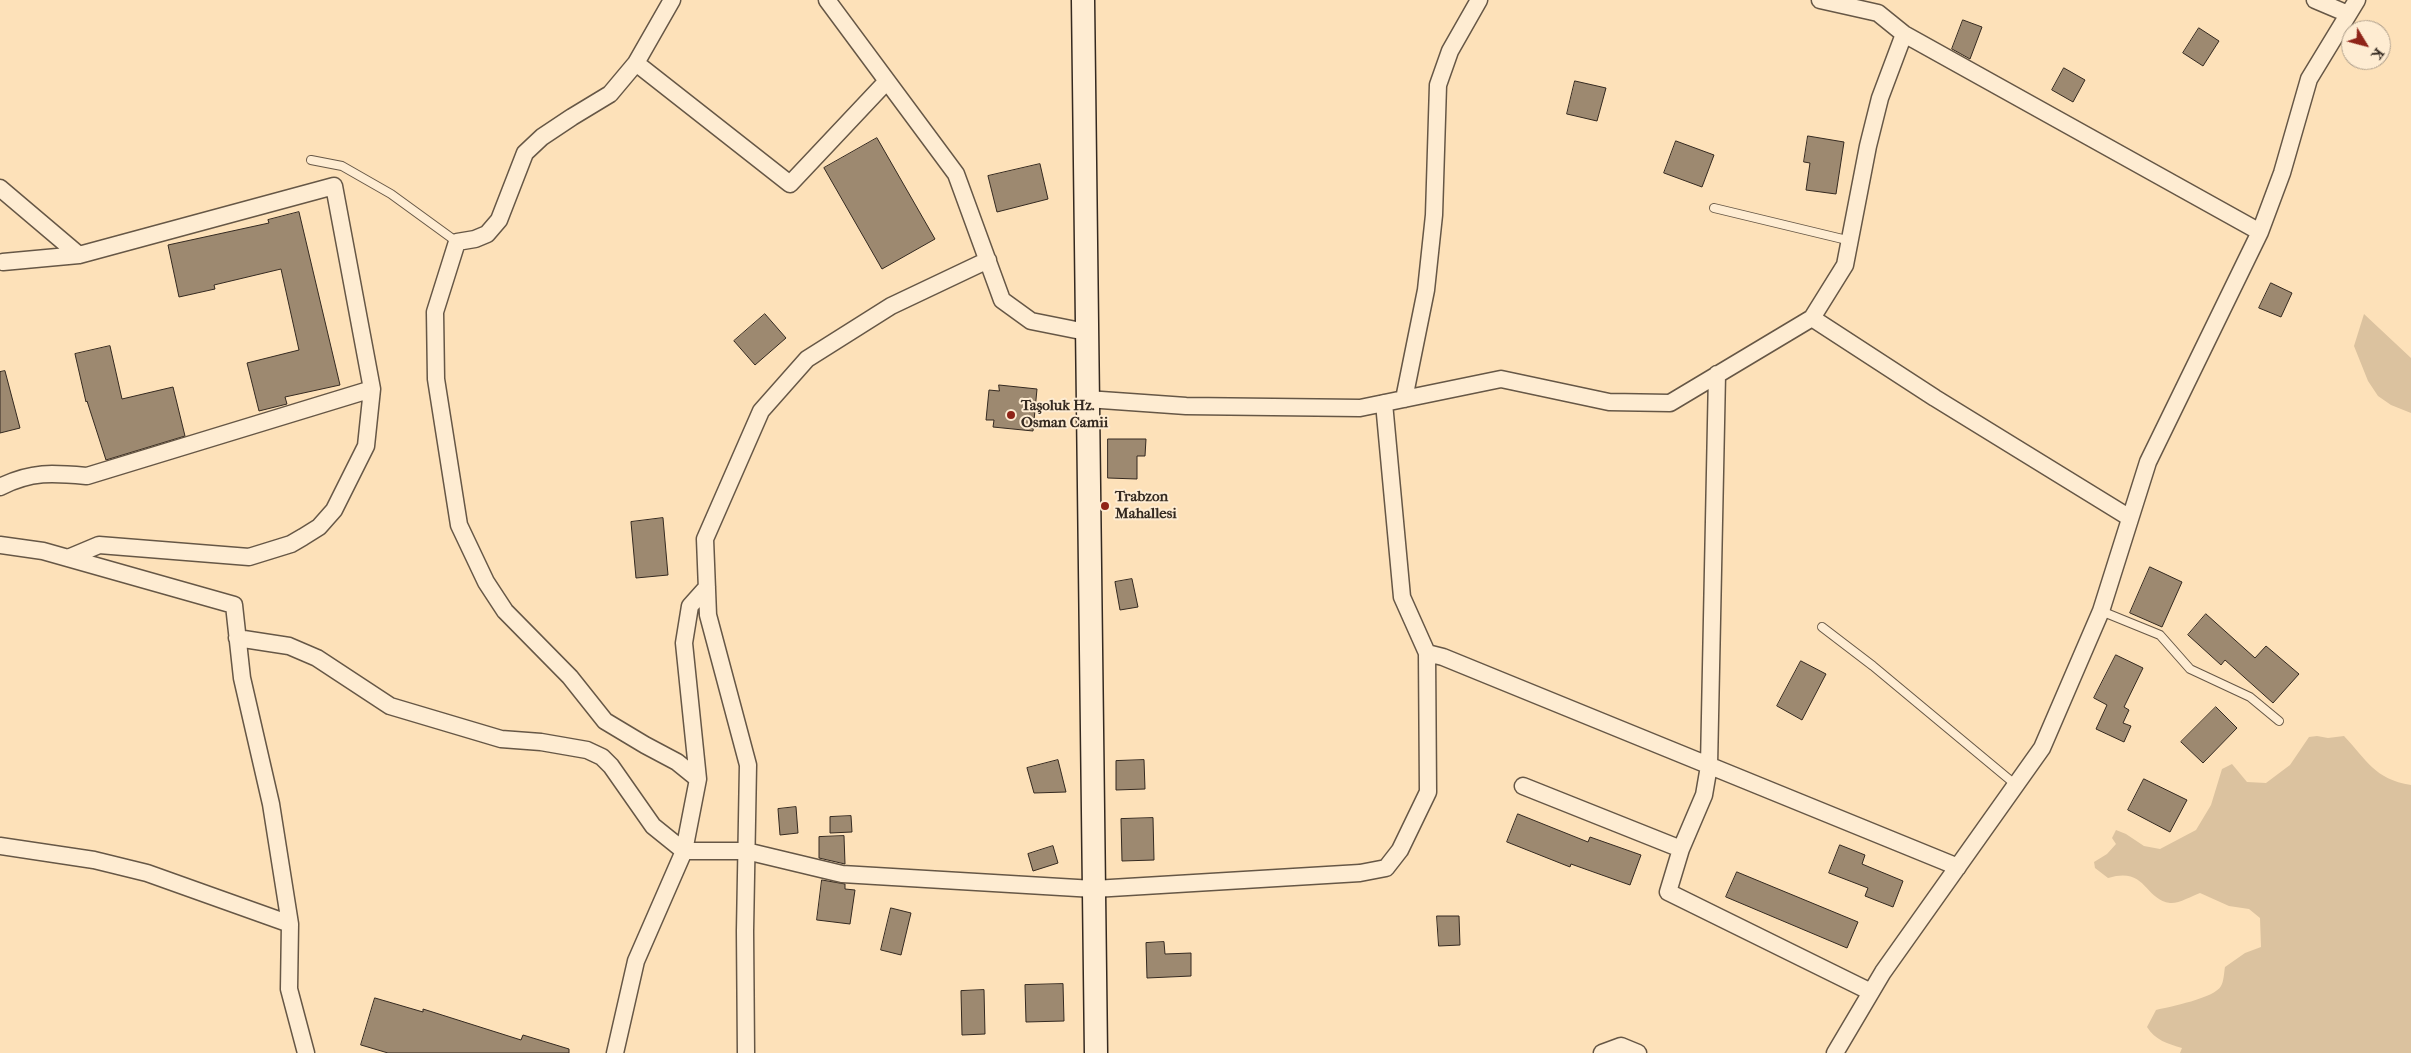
<!DOCTYPE html>
<html>
<head>
<meta charset="utf-8">
<style>
  body { margin:0 }
  #map { position:relative; width:2411px; height:1053px; overflow:hidden; background:#fde1b9; font-family:"IM FELL French Canon",serif }
  canvas { display:block }
  .north { position:absolute; left:2341px; top:20px; width:50px; height:50px; box-sizing:border-box; background:#feecd2; border:1px solid #ad9e8b; border-radius:50%; rotate:127deg; font-size:14px; font-weight:700; line-height:20px; text-align:center; color:#342920 }
  .north::after { content:''; display:block; margin:auto; width:18px; height:22px; background:#8f2418; clip-path:polygon(50% 0,100% 100%,50% 72%,0 100%) }
</style>
</head>
<body>
<div id="map">
<canvas width="2411" height="1053"></canvas>
<div class="north">K</div>
</div>
<script>
const ctx = document.querySelector('canvas').getContext('2d');
ctx.lineJoin = 'round';
function fill(path, color) { ctx.fillStyle = color; ctx.fill(path, 'evenodd'); }
function strokePath(path, color, width, dash) { ctx.strokeStyle = color; ctx.lineWidth = width; ctx.lineCap = dash ? 'butt' : 'round'; ctx.setLineDash(dash || []); ctx.stroke(path); }
function drawText(font, color, halo, rows, align = 'center') {
  ctx.font = font + ' "IM FELL French Canon",serif'; ctx.lineWidth = 4; ctx.setLineDash([]); ctx.textBaseline = 'middle'; ctx.strokeStyle = halo; ctx.fillStyle = color; for (const [text, x, y, turn = 0] of rows) {
    ctx.save(); ctx.translate(x, y); ctx.rotate((+turn || 0) * Math.PI / 180); ctx.textAlign = isNaN(turn) ? turn : align; if (halo) ctx.strokeText(text, 0, 0); ctx.fillText(text, 0, 0); ctx.restore();
  }
}
fill(new Path2D(`
  M2364,314L2411,358V413L2391,405L2378,396L2368,381L2354,346Z
  M2317,736L2328,738L2344,736C2367,760 2374,779 2411,785V1053H2180L2182,1048C2168,1044 2155,1040 2147,1027L2156,1010C2169,1007 2215,998 2221,986C2224,981 2224,972 2225,967L2245,953L2261,947L2260,918L2249,909L2229,906L2200,893C2192,896 2178,904 2170,903C2144,899 2146,866 2108,878L2095,868L2094,862L2107,854L2116,844L2112,838L2116,830L2126,834L2144,846L2160,849L2196,830L2211,805L2222,769L2232,764L2247,782L2266,783L2290,765L2309,737Z`), '#dbc29f');
const building = new Path2D(`
  M1963,20L1982,27L1970,59L1952,49Z
  M2199,28L2219,41L2203,66L2183,53Z
  M2064,68L2085,80L2073,102L2052,90Z
  M1575,81L1606,88L1597,121L1567,114Z
  M1808,136L1844,142L1836,194L1806,190L1810,163L1804,162Z
  M877,138L935,239L882,269L824,168Z
  M1676,141L1714,155L1702,187L1664,173Z
  M1040,164L1048,199L997,212L988,176Z
  M299,212L340,385L285,397L287,404L259,411L247,363L299,350L281,269L214,285L215,289L179,297L168,245L269,223L268,220Z
  M2271,283L2292,293L2281,317L2259,308Z
  M765,314L786,338L755,365L734,341Z
  M110,346L122,399L173,387L185,436L106,460L87,401L86,402L75,354Z
  M5,371L20,428L0,433V372Z
  M999,385L1037,389L1033,431L993,427L994,420H986L989,390L999,391Z
  M1108,439H1146L1145,456H1137V479L1108,478Z
  M663,518L668,575L636,578L631,522Z
  M2150,567L2182,582L2162,627L2130,613Z
  M1132,579L1138,607L1120,610L1115,582Z
  M2206,614L2255,658L2266,646L2299,674L2273,703L2225,660L2221,665L2188,635Z
  M2116,655L2143,668L2124,707L2129,710L2123,723L2131,726L2124,742L2096,729L2107,705L2094,698Z
  M1801,661L1826,674L1802,720L1777,706Z
  M2216,707L2237,728L2203,763L2181,742Z
  M1058,760L1066,792L1034,793L1027,768Z
  M1144,760L1145,789L1116,790V761Z
  M2144,779L2187,800L2170,832L2128,810Z
  M796,807L798,833L780,835L778,809Z
  M1518,814L1588,842L1590,837L1641,855L1630,885L1571,864L1570,867L1507,842Z
  M851,816L852,832L830,833V817Z
  M1153,818L1154,860L1122,861L1121,819Z
  M844,836L845,864L819,858V837Z
  M1840,845L1865,855L1862,864L1903,881L1893,907L1865,896L1868,888L1829,873Z
  M1053,846L1058,863L1033,871L1028,854Z
  M1737,872L1858,922L1847,948L1726,897Z
  M822,880L845,884V889L855,890L850,924L817,920Z
  M891,908L911,913L901,955L881,950Z
  M1437,916H1459L1460,945L1439,946Z
  M1164,942L1165,954L1191,953V976L1147,978L1146,943Z
  M1063,984L1064,1021L1026,1022L1025,985Z
  M984,990L985,1034L962,1035L961,991Z
  M375,998L423,1012V1009L521,1040L523,1035L569,1049V1053H388L361,1045Z`);
fill(building, '#9d8970');
strokePath(building, '#342920', 1);
const lane = new Path2D(`
  M311,160L342,166L391,194L457,242
  M1714,208L1851,241
  M2101,611L2160,635L2190,669L2250,697L2279,721
  M1822,627L1873,666L2016,785`);
const street = new Path2D(`
  M672,0L636,63L610,94L572,117L542,137L525,153L499,220L487,234L475,239L457,242L435,312L436,379L459,525L486,582L505,611L570,677L605,721L645,745L677,762L698,779
  M827,0L956,174L1002,300L1031,321L1086,332
  M1820,0L1878,13L1904,34L2260,232
  M2315,0L2348,14
  M636,63L790,184L887,81
  M0,188L79,255
  M3,262L79,255L334,186L372,389L366,446L334,510L319,527L303,537L291,544L249,557L99,545L68,558
  M1812,318L1935,398L2130,518
  M1087,399L1186,406L1360,408L1501,379L1609,402L1670,403L1812,318L1845,265L1868,146L1880,98L1904,34
  M1404,399L1426,290L1434,215L1438,85L1450,51L1479,0
  M0,487C32,471 53,473 87,476L372,389
  M0,545L43,551L234,605L242,678L271,804L290,924L289,989L306,1053
  M237,638L289,646L317,658L390,706L501,739L541,742L587,750L602,757L611,766L653,826L684,851H746L842,874L1094,889L1360,873L1386,868L1400,850L1428,792L1427,653L1402,597L1384,403
  M1427,653L1443,657L1958,867
  M1523,786L1681,849L1668,892L1871,992
  M0,846L94,860L147,873L290,924
  M1681,849L1704,795L1709,766L1717,374
  M615,1053L636,961L684,851L698,779L684,643L690,606L707,587
  M746,1053L745,931L748,765L708,615L705,539L761,411L807,359L891,306L988,260
  M1602,1053L1621,1046L1638,1053
  M1835,1053L1883,972L2042,748L2101,611L2148,462L2260,232L2282,173L2309,79L2357,0`);
const secondary = new Path2D(`
  M1083,0L1096,1053`);
strokePath(lane, '#665746', 10);
strokePath(street, '#665746', 19);
strokePath(secondary, '#342920', 25);
strokePath(lane, '#feecd2', 8);
strokePath(street, '#feecd2', 16);
strokePath(secondary, '#feecd2', 22);
for (const [x, y, r, color] of [
  [1011,415,5,"#8f2418"],
  [1105,506,5,"#8f2418"]
]) { const dot = new Path2D(); dot.arc(x, y, r, 0, 2 * Math.PI); ctx.fillStyle = color; ctx.fill(dot); strokePath(dot, '#feecd2', 2); }
drawText('bold 15px', '#342920', '#feecd2', [
  ["Taşoluk Hz.",1021,406],
  ["Osman Camii",1021,423],
  ["Trabzon",1115,497],
  ["Mahallesi",1115,514]
], 'left');
</script>
</body>
</html>
